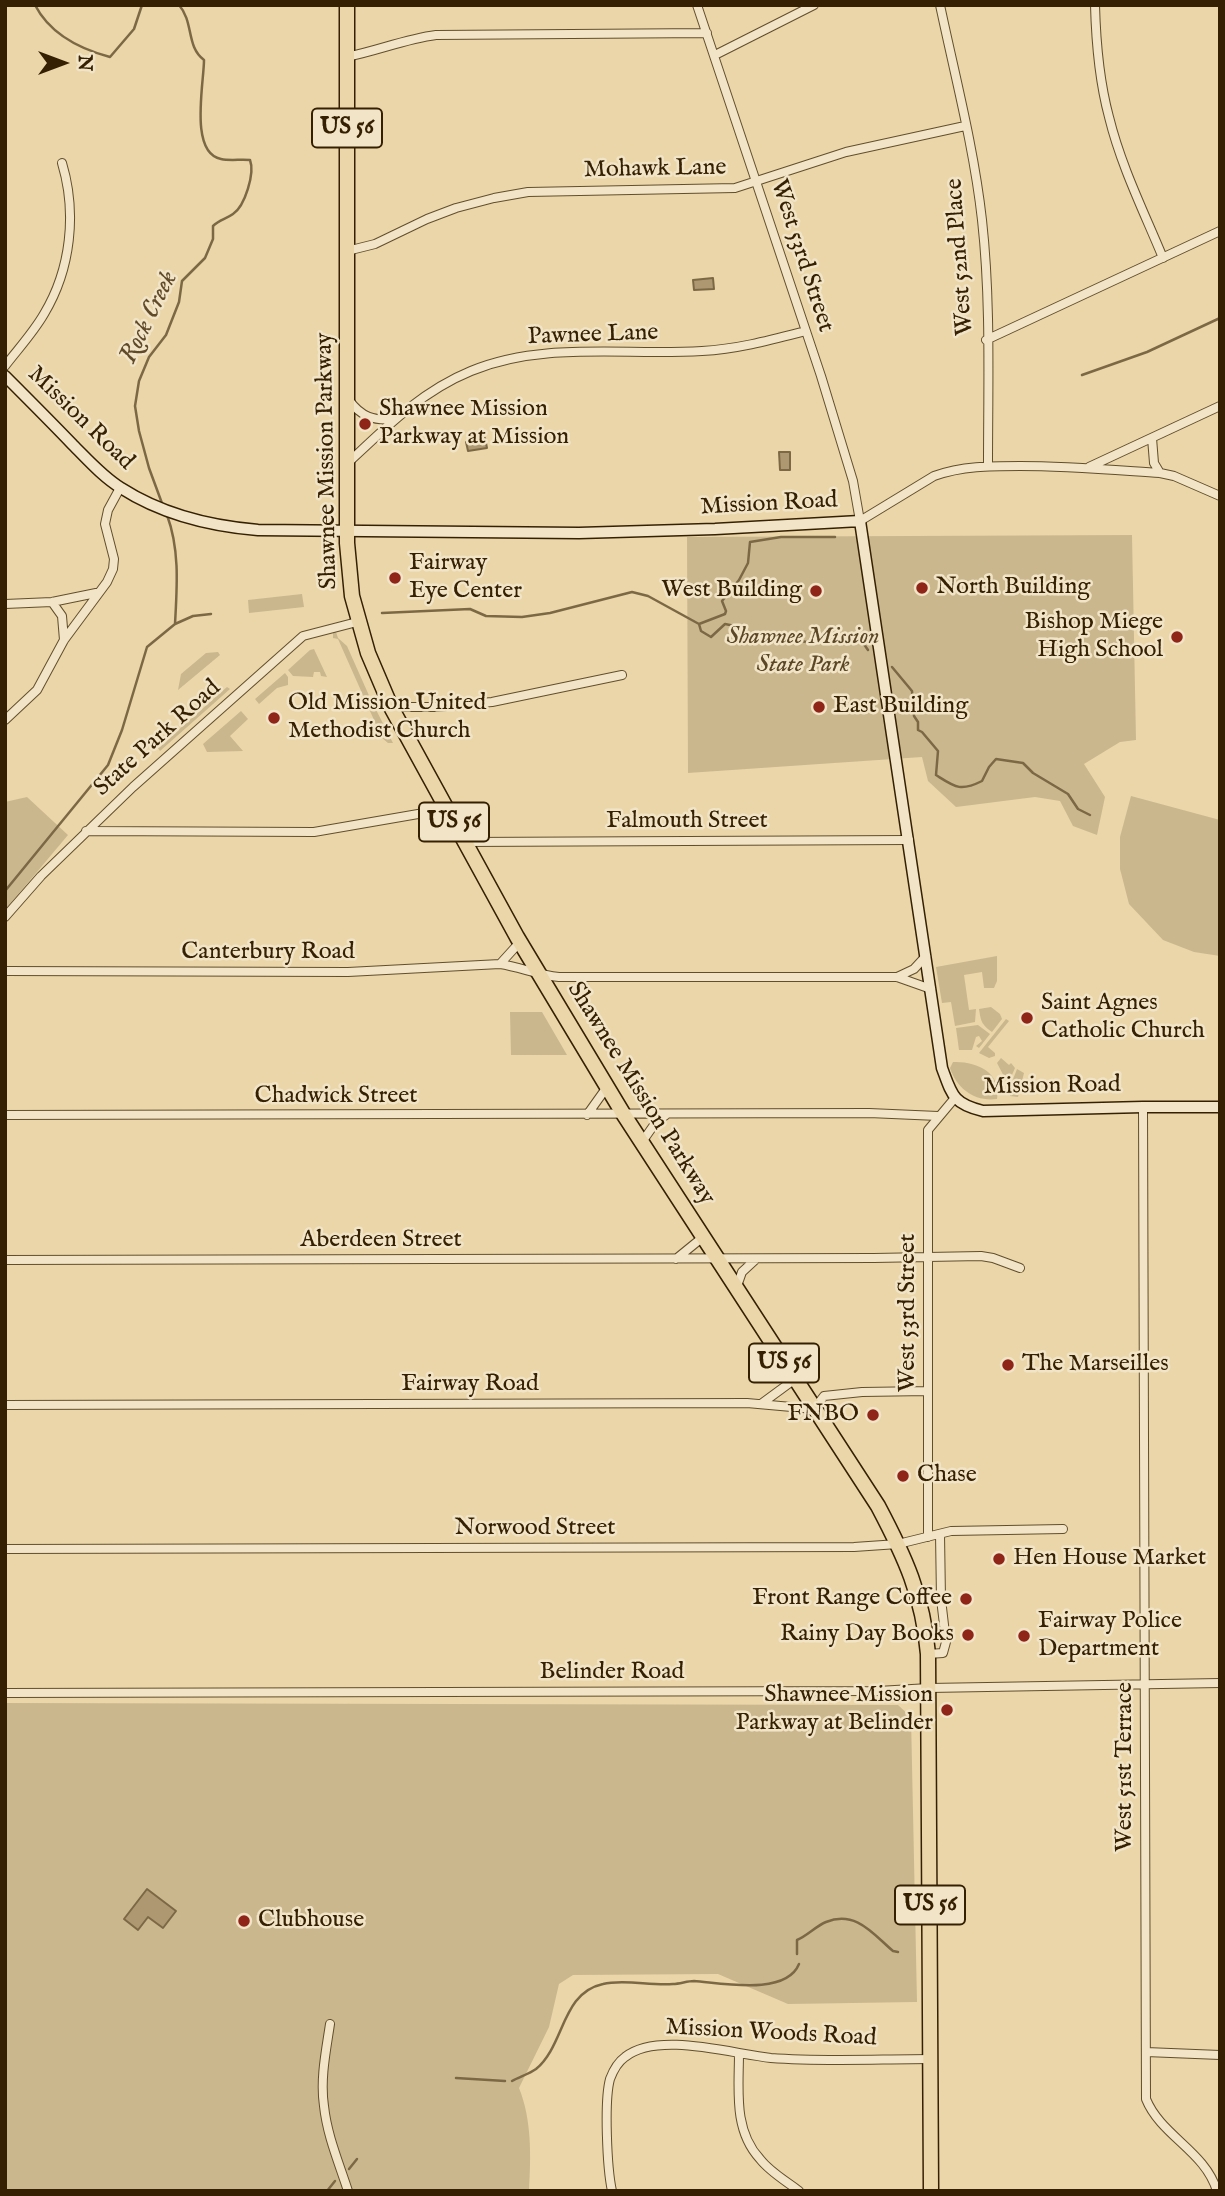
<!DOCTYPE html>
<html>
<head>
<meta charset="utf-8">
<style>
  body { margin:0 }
  #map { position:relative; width:1225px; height:2196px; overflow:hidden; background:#ead6a9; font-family:"IM FELL English",serif }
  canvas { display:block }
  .frame { position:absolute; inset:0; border:7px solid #362003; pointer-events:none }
  .north { position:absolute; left:28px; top:28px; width:70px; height:70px; -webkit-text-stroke:5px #f1e4c7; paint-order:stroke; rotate:90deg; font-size:19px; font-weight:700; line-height:28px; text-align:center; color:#362003 }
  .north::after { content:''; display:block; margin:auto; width:24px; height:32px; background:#362003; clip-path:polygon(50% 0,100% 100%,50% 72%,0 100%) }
</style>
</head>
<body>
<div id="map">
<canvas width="1225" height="2196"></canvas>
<div class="frame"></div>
<div class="north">N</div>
</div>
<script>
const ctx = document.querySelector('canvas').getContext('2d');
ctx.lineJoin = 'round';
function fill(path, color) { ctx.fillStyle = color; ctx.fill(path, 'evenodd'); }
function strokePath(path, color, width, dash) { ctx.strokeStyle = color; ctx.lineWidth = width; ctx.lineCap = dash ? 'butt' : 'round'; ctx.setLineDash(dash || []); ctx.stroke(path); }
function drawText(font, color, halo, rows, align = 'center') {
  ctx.font = font + ' "IM FELL English",serif'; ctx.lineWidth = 5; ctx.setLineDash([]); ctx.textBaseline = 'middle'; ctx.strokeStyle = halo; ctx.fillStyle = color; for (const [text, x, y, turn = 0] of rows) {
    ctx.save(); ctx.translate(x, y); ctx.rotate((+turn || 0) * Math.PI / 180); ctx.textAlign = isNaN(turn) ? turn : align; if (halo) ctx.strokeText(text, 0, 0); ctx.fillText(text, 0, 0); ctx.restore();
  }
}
fill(new Path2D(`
  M1132,535L1136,740L1120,742L1084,764L1105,797L1097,835L1073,826L1060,801L1035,797L956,807L928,781L922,757L688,773L687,537Z
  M302,594L304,607L249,613L248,600Z
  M336,632L338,638L347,646L371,700L393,743H388L382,738L338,639L333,638V633Z
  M314,649L327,677L321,676L320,672H314L313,677L293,676L288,670L310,650Z
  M218,652L220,655L178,690L181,674L206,653Z
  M285,673L288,677V685L277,688L259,704L255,699Z
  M227,687L230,689L160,751L158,748Z
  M241,711L248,719L230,736L243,751L207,752L203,744Z
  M1131,796L1220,820V956L1194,952L1163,940L1129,904L1120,869V837Z
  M27,797L68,835L5,910V802Z
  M997,956V981L994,988H984L982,972L964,975L969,1010L976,1009L975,1022L955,1026L951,1002L942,1003L936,967Z
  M991,1007L1000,1014L1002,1019L992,1032C981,1024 981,1021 979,1009Z
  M510,1012H542L567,1055H511Z
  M1006,1019L1009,1021L988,1047L995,1053V1056L989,1058L979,1053Z
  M978,1025L990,1034L979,1048L976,1046L982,1041L979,1036L976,1037L972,1050H959L956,1028Z
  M1001,1058L1009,1065L1011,1063L1015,1068L1008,1084L997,1063Z
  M953,1062C976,1061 1002,1072 997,1099C975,1102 957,1089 950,1068Z
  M1017,1069L1024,1073L1018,1097L1010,1096V1087Z
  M5,1703L898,1705L911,1717L917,2002L788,2004L718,1974L573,1975L559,1984L549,2027L519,2088C532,2120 531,2157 529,2191H5Z`), '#cbb78d');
const water = new Path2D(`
  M713,278L714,289L694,290L693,280Z
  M485,438L487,448L468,451L466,442Z
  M779,452H790V470H780Z
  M147,1889L176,1911L163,1928L148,1917L138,1930L124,1919Z`);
fill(water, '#ad9871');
strokePath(water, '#7d6845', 2);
strokePath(new Path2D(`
  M35,5C50,34 80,49 110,57L134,29L142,5
  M1082,375L1147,352L1220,318
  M163,506L149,468L139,431L135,406L139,381L149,357L166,335L179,302L182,281L205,258L213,239V226C219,220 226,219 233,214C245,206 255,173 250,160C241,159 230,161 221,159C189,153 204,83 204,60C186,47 194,22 179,5
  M382,613L470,609L486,616L522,617L550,613L632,592L648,596L699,624L725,614L726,611L722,601L739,580L748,563L750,542L781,537H835
  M175,624L193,616L211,614
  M699,624L701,631L711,637L725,624L735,626L752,640H766L778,636L811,643L824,640H861L868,650
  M892,667L912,691L914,716L918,722V730L922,732L938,751L936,775C955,787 960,792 982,781L989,767L996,759L1023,763L1033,773L1068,794L1078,809L1090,815
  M5,891L108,765L122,730L147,647L175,624C177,587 180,550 167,515
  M797,1954V1940C807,1936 816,1926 826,1922C856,1910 873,1934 893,1951L898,1952
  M456,2078L505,2081
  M512,2081C519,2077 529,2074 536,2069C565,2045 561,1993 603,1984C624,1979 651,1986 673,1984C680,1984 687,1981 694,1981C722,1983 786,1996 799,1964
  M349,2169L357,2159
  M327,2191L335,2181`), '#7d6845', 2.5);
const street = new Path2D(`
  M697,5L821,376L853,481L860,521L934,476C962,466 990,466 1020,466C1067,466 1114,470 1160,473L1174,476L1220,496
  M940,5C955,76 974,148 982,220C991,301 988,385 988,466
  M1095,5C1096,43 1099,80 1109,117C1121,166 1144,212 1163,258
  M715,55L814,5
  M346,57C377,51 405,39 436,35L707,33
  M347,251L375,244L427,219L456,208L494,198L528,192L735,188L846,152L965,126
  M986,340L1220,231
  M5,366C18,349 33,333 44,314C71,269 77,213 62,163
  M349,400C361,417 374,421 394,419
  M1152,438L1154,463L1160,473
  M348,463C386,427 422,391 471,371C544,341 625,356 702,351C738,349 771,340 806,331
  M1089,467L1220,406
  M52,602L62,616L64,640
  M5,604L52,602L96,593
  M391,707H436L492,702L622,675
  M5,720L37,690L64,640L107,582L113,569L114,559L105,524L108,510L120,488
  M86,831L314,832L447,809
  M465,842L909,840
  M5,917L41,876L133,787L303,636L357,622
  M500,964C520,967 538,975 559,977H897L931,989
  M5,971L348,972L500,964L520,942
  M897,977L914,969L926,956
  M1143,1107L1146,2099C1161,2136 1205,2151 1217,2191
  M5,1115L869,1113L938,1116
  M587,1115L607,1087
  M642,1142L656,1122L666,1115
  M676,1259L703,1237
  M5,1260L874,1258L981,1256L993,1258L1020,1268
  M736,1289L742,1272L755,1260
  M761,1404L795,1379
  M5,1405L747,1403L814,1409L824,1396L862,1392L928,1391
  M928,1537V1130L954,1099
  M5,1549L854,1547L898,1544L951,1531L1063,1529
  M928,1654L943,1653L946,1642L941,1599L940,1534
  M5,1693L878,1691L929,1688L1220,1683
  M330,2024C326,2051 320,2079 324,2106C327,2135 339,2163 348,2191
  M1146,2052L1220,2055
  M739,2053C739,2089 733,2130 760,2159C770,2172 786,2181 799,2191
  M612,2191C607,2168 604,2101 610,2079C613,2071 618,2062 625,2057C658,2031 732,2054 771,2058C823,2062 878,2059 931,2059`);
const secondary = new Path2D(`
  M5,376C28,399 51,422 73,445C88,460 103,477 121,488C163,515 209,526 258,530L579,533L715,529L860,521L942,1068C952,1095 953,1104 983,1111L1143,1107H1220`);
const highway = new Path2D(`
  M347,5V543L352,596L368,653L391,707L517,937L624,1115L878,1506C905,1557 923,1596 928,1654L931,2191`);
strokePath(street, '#634e2c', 10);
strokePath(secondary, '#362003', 13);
strokePath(highway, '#362003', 17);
strokePath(street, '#f1e4c7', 8);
strokePath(secondary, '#f1e4c7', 10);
strokePath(highway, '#ead6a9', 14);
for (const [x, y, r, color] of [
  [365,424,7,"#8f2418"],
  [395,578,7,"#8f2418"],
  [922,588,7,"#8f2418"],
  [816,591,7,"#8f2418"],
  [1177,637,7,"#8f2418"],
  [819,707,7,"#8f2418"],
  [274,718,7,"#8f2418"],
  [1027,1018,7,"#8f2418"],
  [1008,1365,7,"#8f2418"],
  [873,1415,7,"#8f2418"],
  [903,1476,7,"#8f2418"],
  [999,1559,7,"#8f2418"],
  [966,1599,7,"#8f2418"],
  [968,1635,7,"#8f2418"],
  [1024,1636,7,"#8f2418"],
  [947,1710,7,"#8f2418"],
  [244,1921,7,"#8f2418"]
]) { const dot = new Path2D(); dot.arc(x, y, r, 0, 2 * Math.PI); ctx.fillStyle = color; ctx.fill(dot); strokePath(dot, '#f1e4c7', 2.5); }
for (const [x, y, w] of [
  [347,128,70],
  [454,822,70],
  [784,1363,70],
  [930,1905,70]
]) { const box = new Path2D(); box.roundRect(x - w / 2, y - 19.5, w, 39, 5); ctx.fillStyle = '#f1e4c7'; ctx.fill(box); strokePath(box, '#362003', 2); }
drawText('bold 23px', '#362003', null, [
  ["US 56",347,128],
  ["US 56",454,822],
  ["US 56",784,1363],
  ["US 56",930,1905]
]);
drawText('24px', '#362003', '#f1e4c7', [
  ["Mohawk Lane",655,170,-1],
  ["West 53rd Street",801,256,72],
  ["West 52nd Place",961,257,-94],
  ["Pawnee Lane",593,336,-2],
  ["Mission Road",80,419,44],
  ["Shawnee Mission Parkway",328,461,-91],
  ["Mission Road",769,505,-3],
  ["State Park Road",158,739,-42],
  ["Falmouth Street",687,822],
  ["Canterbury Road",268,953],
  ["Mission Road",1052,1087,-1],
  ["Shawnee Mission Parkway",640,1094,58],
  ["Chadwick Street",336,1097],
  ["Aberdeen Street",381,1241],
  ["West 53rd Street",909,1313,-90],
  ["Fairway Road",470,1385],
  ["Norwood Street",535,1529],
  ["Belinder Road",612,1673],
  ["West 51st Terrace",1126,1767,-90],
  ["Mission Woods Road",771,2034,3]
]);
drawText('24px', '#362003', '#f1e4c7', [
  ["Shawnee Mission",379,410],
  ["Parkway at Mission",379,438],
  ["Fairway",409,564],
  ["Eye Center",409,592],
  ["North Building",936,588],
  ["West Building",802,591,"right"],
  ["Bishop Miege",1163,623,"right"],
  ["High School",1163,651,"right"],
  ["Old Mission United",288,704],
  ["Methodist Church",288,732],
  ["East Building",833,707],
  ["Saint Agnes",1041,1004],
  ["Catholic Church",1041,1032],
  ["The Marseilles",1022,1365],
  ["FNBO",859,1415,"right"],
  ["Chase",917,1476],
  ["Hen House Market",1013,1559],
  ["Front Range Coffee",952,1599,"right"],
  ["Fairway Police",1038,1622],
  ["Department",1038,1650],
  ["Rainy Day Books",954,1635,"right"],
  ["Shawnee Mission",933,1696,"right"],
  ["Parkway at Belinder",933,1724,"right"],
  ["Clubhouse",258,1921]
], 'left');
drawText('italic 24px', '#5b4626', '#f1e4c7', [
  ["Shawnee Mission",803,638],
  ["State Park",803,666]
]);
drawText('italic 26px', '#604a2a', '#f1e4c7', [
  ["Rock Creek",150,318,-64]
]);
</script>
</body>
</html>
